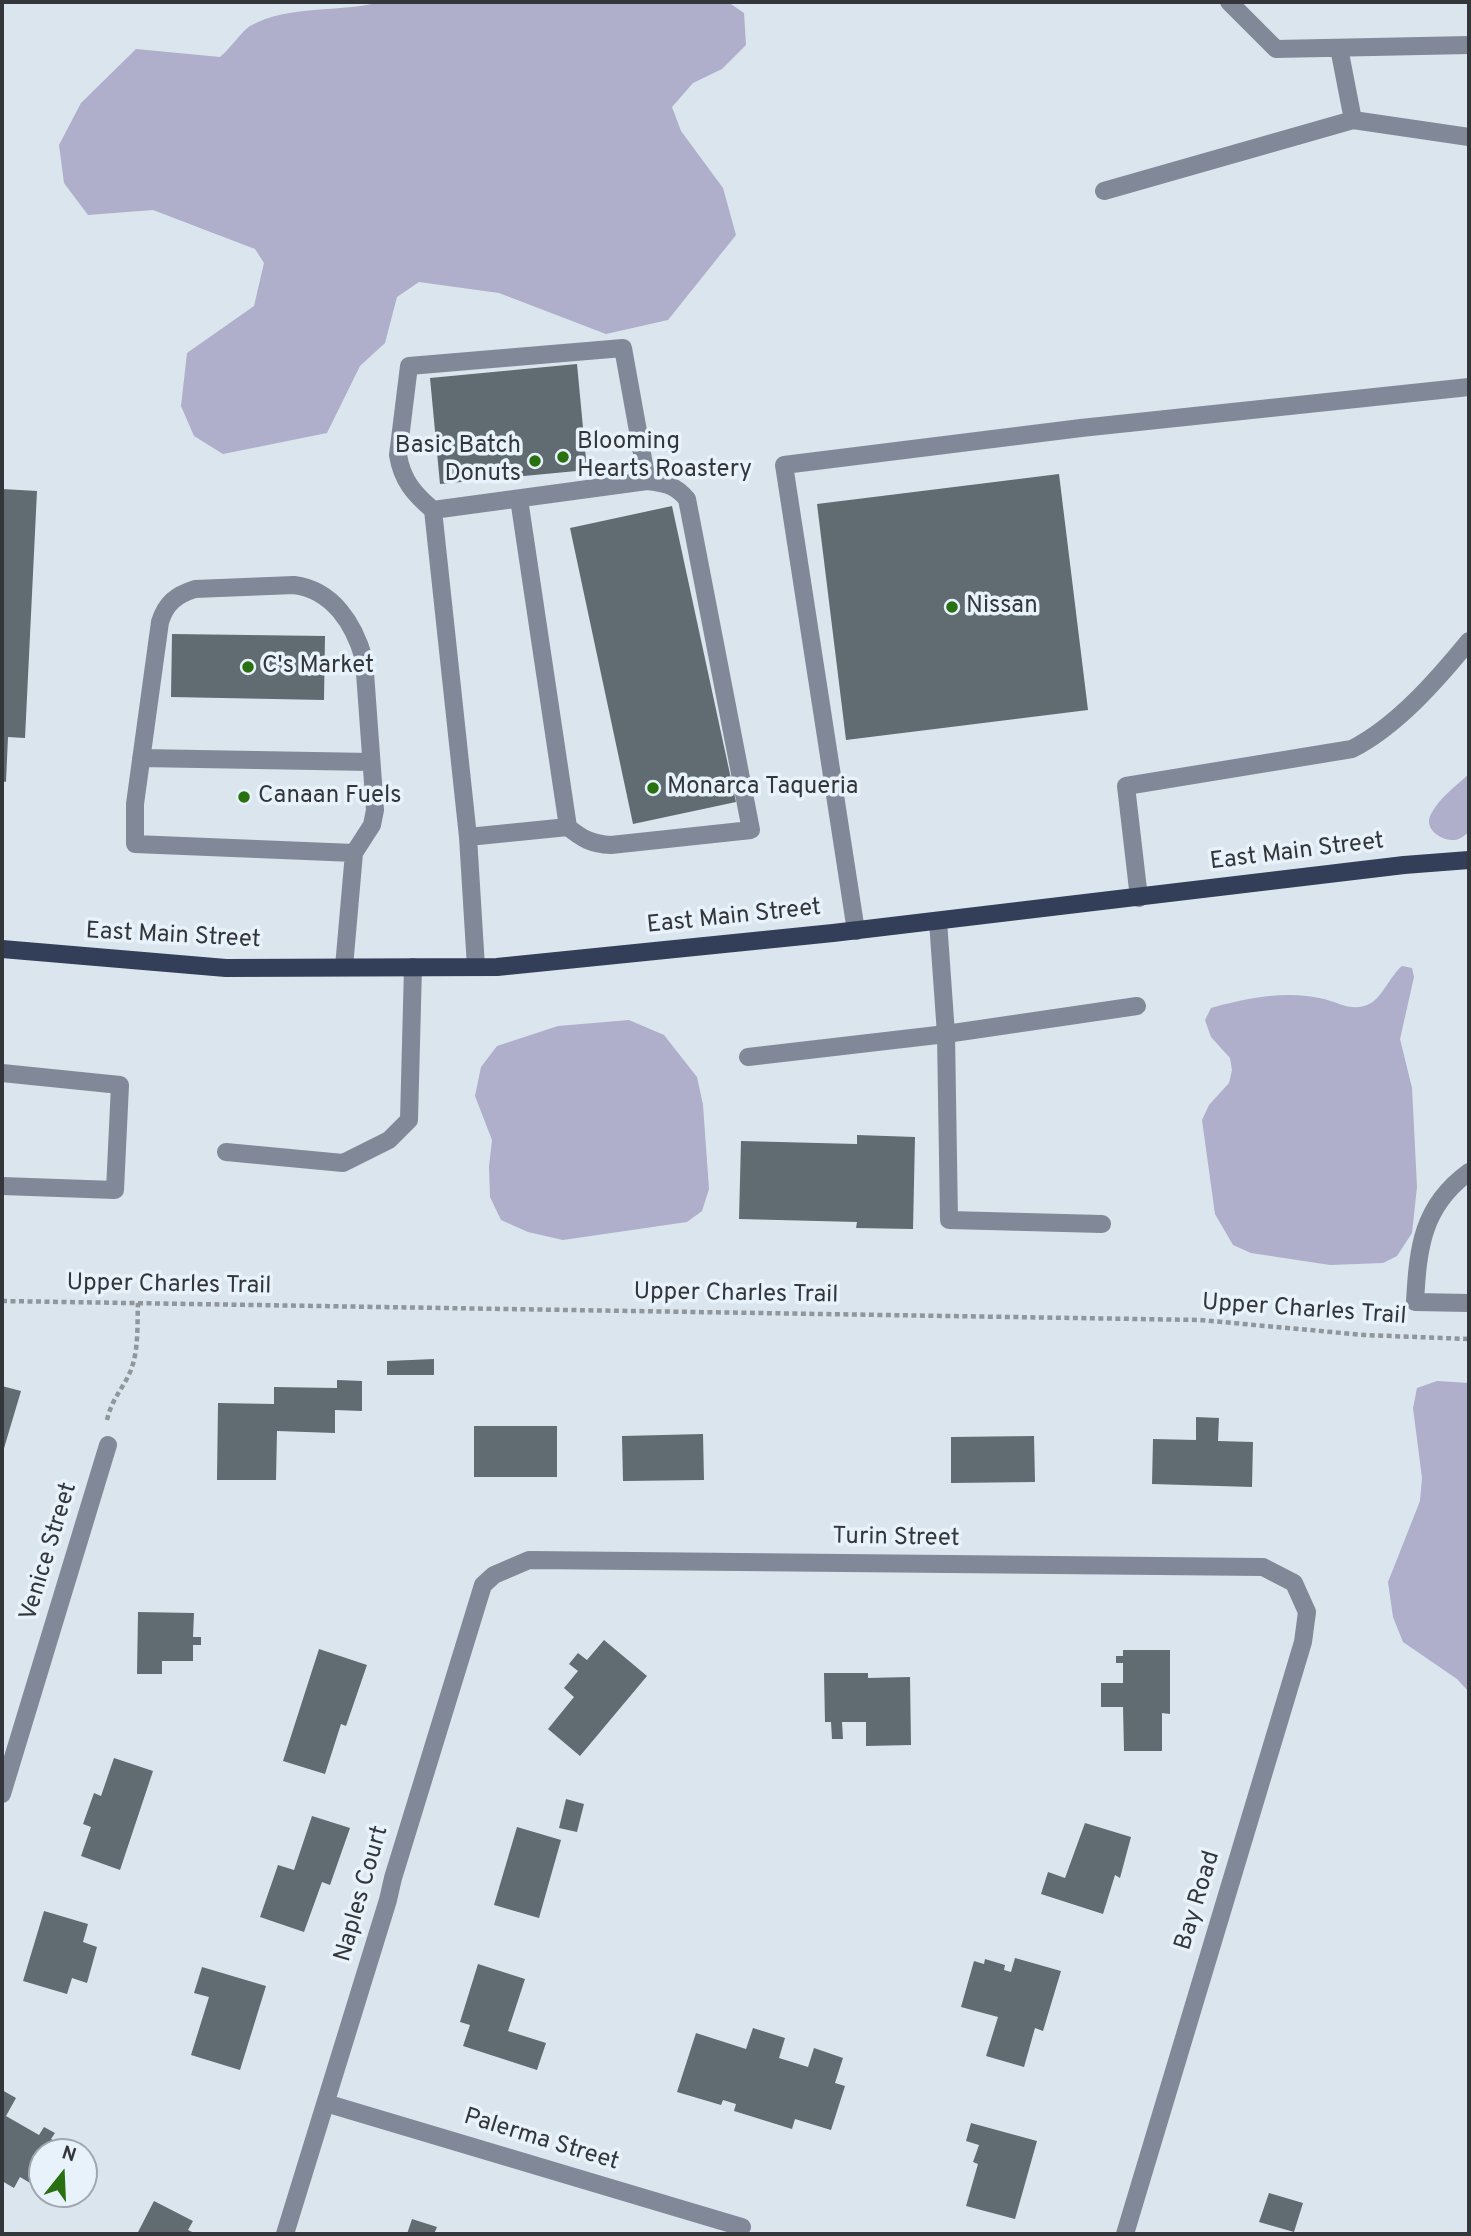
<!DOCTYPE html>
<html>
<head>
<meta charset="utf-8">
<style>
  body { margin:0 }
  #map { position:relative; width:1471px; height:2236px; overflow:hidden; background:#dbe5ed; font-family:Overpass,sans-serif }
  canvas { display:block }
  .frame { position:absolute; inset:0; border:4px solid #33363a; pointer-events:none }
  .north { position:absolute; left:28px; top:2138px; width:70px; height:70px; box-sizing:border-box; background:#e8f2fb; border:2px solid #a0a7ae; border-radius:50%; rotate:18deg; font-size:19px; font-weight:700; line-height:28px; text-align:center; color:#33363a }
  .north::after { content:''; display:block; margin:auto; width:24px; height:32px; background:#287010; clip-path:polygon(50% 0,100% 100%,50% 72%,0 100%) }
</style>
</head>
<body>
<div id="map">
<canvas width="1471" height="2236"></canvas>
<div class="frame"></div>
<div class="north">N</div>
</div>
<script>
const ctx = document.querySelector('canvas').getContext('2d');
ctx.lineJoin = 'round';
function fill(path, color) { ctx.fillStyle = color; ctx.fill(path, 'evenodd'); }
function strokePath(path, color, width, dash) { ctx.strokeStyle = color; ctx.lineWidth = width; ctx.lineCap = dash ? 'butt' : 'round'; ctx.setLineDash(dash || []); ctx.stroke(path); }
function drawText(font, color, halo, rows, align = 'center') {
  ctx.font = font + ' Overpass,sans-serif'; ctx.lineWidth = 7; ctx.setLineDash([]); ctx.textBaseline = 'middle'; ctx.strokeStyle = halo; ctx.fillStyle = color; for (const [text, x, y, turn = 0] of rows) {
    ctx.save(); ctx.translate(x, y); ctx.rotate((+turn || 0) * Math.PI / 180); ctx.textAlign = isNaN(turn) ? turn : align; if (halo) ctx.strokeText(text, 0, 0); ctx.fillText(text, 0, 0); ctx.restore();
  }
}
fill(new Path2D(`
  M381,2H728L744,13L746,45L722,69L693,83L672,107L681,131L723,188L736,235L668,320L606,334L499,293L419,282L397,297L385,343L360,366L327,433L223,454L194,436L181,406L187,353L254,306L264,263L255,249L153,210L88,215L64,183L59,145L81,103L136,49L220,57C229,50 243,30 250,26C290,4 339,13 381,2Z
  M1469,774V832C1465,835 1461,839 1455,840C1441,841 1423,829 1431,814C1439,798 1457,785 1469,774Z
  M1402,966L1412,968L1414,977L1400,1039L1412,1088L1417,1187L1412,1233L1397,1256L1383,1263L1330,1265L1251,1253L1233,1245L1215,1214L1202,1120L1209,1105L1229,1083L1232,1070L1230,1058L1211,1037L1205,1020L1211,1008C1248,998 1286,990 1324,999C1340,1003 1354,1013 1371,1003C1382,997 1391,975 1402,966Z
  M629,1020L664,1035L697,1077L703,1105L709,1189L702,1211L687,1222L563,1240L528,1232L501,1220L490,1197L489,1167L492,1140L475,1096L481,1067L497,1046L558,1026Z
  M1437,1381L1469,1383V1692L1457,1679L1403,1642L1393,1617L1388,1582L1420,1501L1422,1478L1413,1408L1417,1388Z`), '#afaecb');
fill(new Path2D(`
  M577,364L587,470L440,484L430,378Z
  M1059,474L1088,710L846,740L817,504Z
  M2,489L37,491L25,738L8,737L6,782L2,781Z
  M672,506L736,802L633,824L570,528Z
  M172,634L325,636L324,700L171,697Z
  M857,1135L915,1137L913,1229L856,1228L857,1222L739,1219L741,1141L857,1144Z
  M434,1359V1375H387V1361Z
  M337,1380L362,1381V1411L335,1410V1433L277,1431L276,1480H217L218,1403L274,1404V1387L337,1388Z
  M2,1386L21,1391L2,1455Z
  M1196,1417L1219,1418L1218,1441L1253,1442L1252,1487L1152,1484L1153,1439L1196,1440Z
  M474,1426H557V1477H474Z
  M703,1434L704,1480L623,1481L622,1436Z
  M1034,1436L1035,1482L951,1483V1437Z
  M138,1612L194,1613L193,1637H201V1645H193V1661H162V1674H137Z
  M604,1640L647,1676L580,1756L548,1729L574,1697L564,1688L578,1671L569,1664L578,1653L587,1660Z
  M319,1649L367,1665L346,1726L341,1724L325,1774L283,1761Z
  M1123,1650H1170V1714L1162,1713V1751H1124L1123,1707H1101V1683H1123V1663H1116V1656H1123Z
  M824,1673H868V1678L910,1677L911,1745L866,1746V1722H842L843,1739H832L831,1722H825Z
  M114,1758L153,1771L120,1870L81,1856L91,1827L83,1824L94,1793L101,1796Z
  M566,1799L584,1804L577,1832L559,1828Z
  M312,1816L350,1828L330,1885L322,1882L304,1932L260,1917L278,1865L294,1870Z
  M1085,1823L1131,1837L1120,1878L1115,1875L1103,1914L1041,1894L1048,1872L1065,1878Z
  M517,1827L561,1840L539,1918L494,1905Z
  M44,1911L88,1924L83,1942L97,1947L87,1983L72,1978L67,1994L23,1981Z
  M1015,1958L1061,1971L1043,2031L1035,2028L1024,2067L986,2056L998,2017L961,2007L974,1961L984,1964L985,1959L1005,1965L1004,1970L1011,1972Z
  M478,1964L525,1979L508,2031L546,2043L537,2070L463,2046L470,2025L460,2022Z
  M202,1967L266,1986L240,2070L191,2055L209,1997L194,1993Z
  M753,2028L785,2038L779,2058L808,2067L814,2048L843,2058L835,2083L845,2086L831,2130L795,2119L792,2129L734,2111L736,2104L723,2100L721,2105L677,2092L696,2033L746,2049Z
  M2,2090L16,2098L6,2116L39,2135L44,2127L55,2133L51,2139L74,2152H42V2190L20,2177L14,2188L2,2181Z
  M971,2123L1037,2141L1015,2219L966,2206L978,2164L973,2162L979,2145L966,2141Z
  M1269,2193L1303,2203L1294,2232L1259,2222Z
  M154,2201L193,2221L188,2230L196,2234H137Z
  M412,2219L437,2227L434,2234H407Z`), '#606c71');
strokePath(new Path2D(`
  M2,1301L1200,1320L1364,1335L1469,1339
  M107,1420C112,1398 123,1389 131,1370C139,1348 137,1325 138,1303`), '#8f969c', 4.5, [5, 3.5]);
strokePath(new Path2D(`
  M1229,2L1276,49L1469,45
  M1339,48L1353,120
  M1104,191L1353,120L1469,137
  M433,510L647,481C665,483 675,485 687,499L751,830L611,845C592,844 582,839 568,827L519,499
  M141,758L371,762
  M568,827L468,837L433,510C414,494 402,480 398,455L409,366L623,348L647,481
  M468,837L476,967
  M1139,898L1126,786L1352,749C1397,726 1437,680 1469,641
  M938,921L946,1034L1137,1006
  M856,931L784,465L1081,428L1469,387
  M344,967L354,853L372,825L375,810L364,659C354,624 333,590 294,585L195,589C176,595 166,603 160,622L135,804V844L354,853
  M748,1057L946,1034L949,1220L1102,1224
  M2,1073L120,1085L115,1190L2,1186
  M226,1152L343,1163L389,1140L409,1120L413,967
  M1469,1172C1422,1206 1418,1248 1415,1302L1469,1303
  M2,1794L108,1445
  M326,2103L742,2227
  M285,2234L388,1900L393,1878L483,1585L494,1575L529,1560L1263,1567L1294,1583L1307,1612L1303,1642L1125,2234`), '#818898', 18);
strokePath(new Path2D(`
  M2,949L226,968L497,967L833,933L1404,865L1469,860`), '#333e58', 18);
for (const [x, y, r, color] of [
  [563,457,7,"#287010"],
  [535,461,7,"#287010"],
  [952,607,7,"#287010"],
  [248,667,7,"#287010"],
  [653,788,7,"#287010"],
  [244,797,7,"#287010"]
]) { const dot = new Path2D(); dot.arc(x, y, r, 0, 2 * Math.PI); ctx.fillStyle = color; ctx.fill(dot); strokePath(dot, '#e8f2fb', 2.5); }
drawText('24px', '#33363a', '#e8f2fb', [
  ["Blooming",577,443],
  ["Hearts Roastery",577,471],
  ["Basic Batch",521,447,"right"],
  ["Donuts",521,475,"right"],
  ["Nissan",966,607],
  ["C's Market",262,667],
  ["Monarca Taqueria",667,788],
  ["Canaan Fuels",258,797]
], 'left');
drawText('24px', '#33363a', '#e8f2fb', [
  ["East Main Street",1297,853,-7],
  ["East Main Street",734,918,-6],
  ["East Main Street",173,937,3],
  ["Upper Charles Trail",169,1286,1],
  ["Upper Charles Trail",736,1295,1],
  ["Upper Charles Trail",1304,1311,4],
  ["Turin Street",896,1539,1],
  ["Venice Street",50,1552,-73],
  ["Naples Court",363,1894,-74],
  ["Bay Road",1199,1901,-73],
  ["Palerma Street",541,2141,17]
]);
</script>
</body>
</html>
